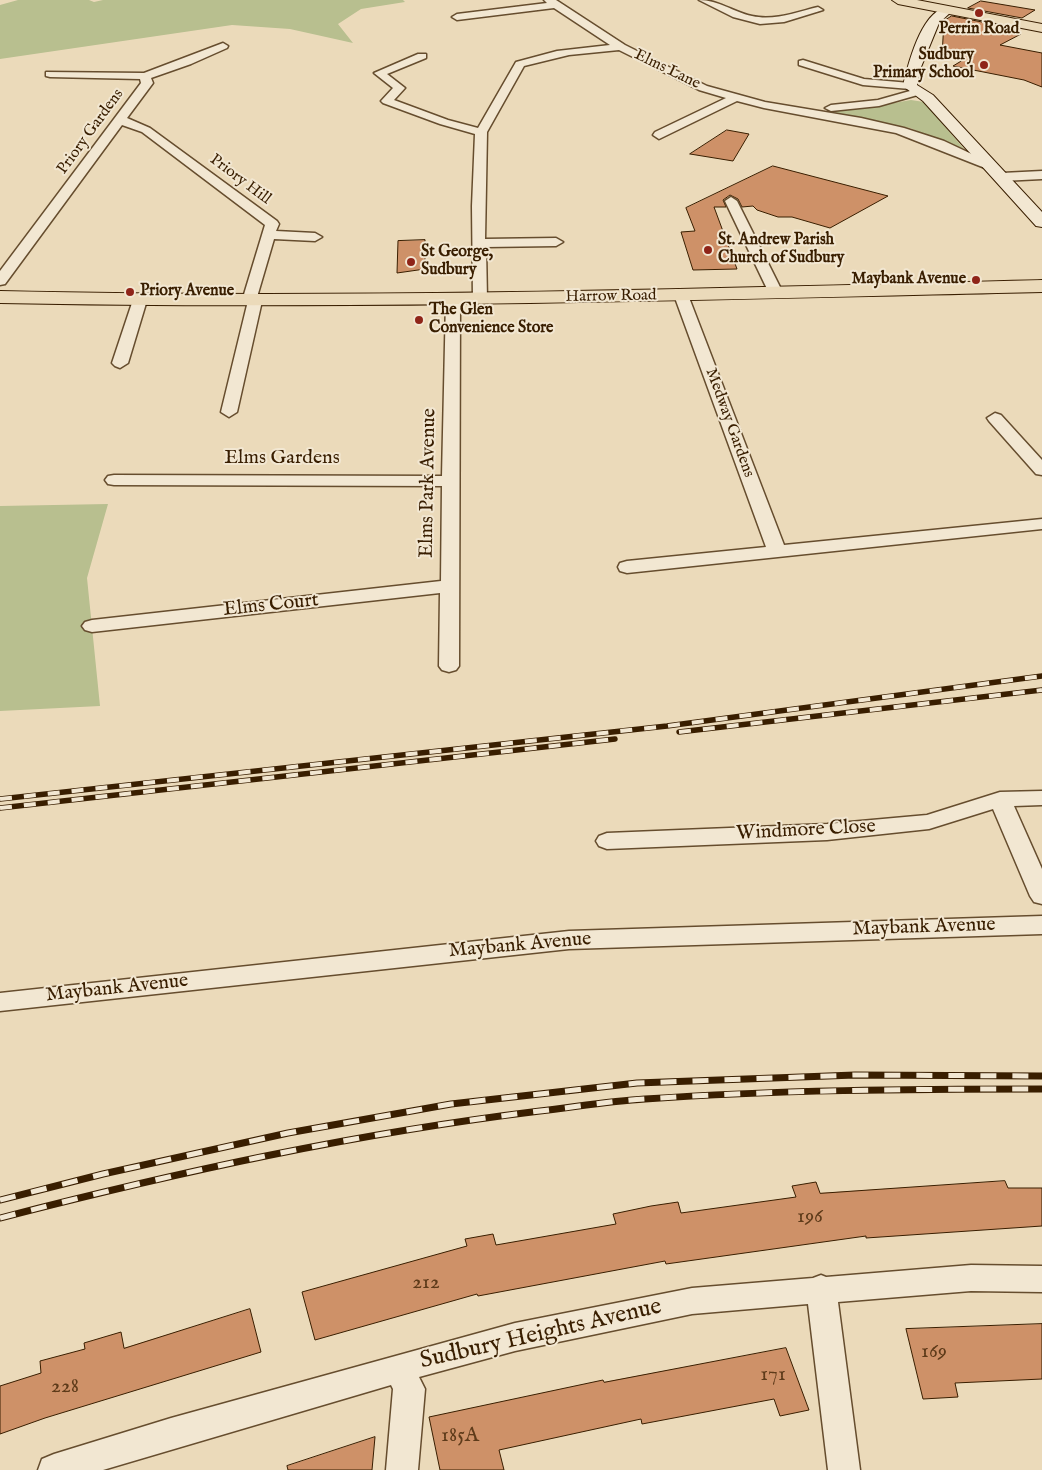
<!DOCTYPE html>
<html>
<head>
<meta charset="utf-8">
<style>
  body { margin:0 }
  canvas { display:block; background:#ebdaba }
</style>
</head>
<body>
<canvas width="1042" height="1470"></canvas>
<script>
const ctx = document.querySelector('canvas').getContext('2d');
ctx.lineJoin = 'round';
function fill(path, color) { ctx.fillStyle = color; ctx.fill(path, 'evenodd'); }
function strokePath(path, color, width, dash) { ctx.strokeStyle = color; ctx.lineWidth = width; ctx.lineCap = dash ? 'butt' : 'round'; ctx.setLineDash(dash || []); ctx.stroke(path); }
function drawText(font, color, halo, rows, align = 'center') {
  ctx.font = font + ' "IM FELL English",serif'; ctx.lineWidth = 4; ctx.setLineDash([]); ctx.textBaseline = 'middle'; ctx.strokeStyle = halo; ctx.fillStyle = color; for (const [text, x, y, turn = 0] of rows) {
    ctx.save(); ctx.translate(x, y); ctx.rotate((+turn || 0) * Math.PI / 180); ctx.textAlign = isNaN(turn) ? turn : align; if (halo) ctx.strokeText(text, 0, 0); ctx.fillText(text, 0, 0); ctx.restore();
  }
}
fill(new Path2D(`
  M18,0H89L94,2L103,0H403L405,2L361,9L338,24L353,43L290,29L232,25L0,59V5Z
  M911,100L924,102L965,150L910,128L826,111L865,108Z
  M108,504L87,578L100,706L0,711V506Z`), '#b8bf8f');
const building = new Path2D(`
  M981,1L1035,10L1022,18L968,8Z
  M952,16L1007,27L1005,28L1021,34L1000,45L1042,53V87L1024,80L953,66L963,60L942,56L944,21Z
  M727,130L749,134L733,161L690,154Z
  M773,166L888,196L830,228L792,217H778L757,210L753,206L742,207L738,199L730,195L723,200L726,207H714L737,269L693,270L681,232L695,231L686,208Z
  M425,240V269L397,273L398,241Z
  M1005,1181L1008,1188H1042V1226L866,1238V1236L666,1264L665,1261L478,1296L477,1294L315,1340L302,1292L467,1246L465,1239L493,1234L496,1245L616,1224L613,1214L651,1206L678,1202L681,1213L796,1197L792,1186L816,1182L820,1193Z
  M250,1309L261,1352L45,1418L0,1434V1386L41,1373L40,1361L85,1349L84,1343L121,1332L124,1348Z
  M1042,1324V1379L955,1383L958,1397L923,1399L906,1329Z
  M786,1348L809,1410L780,1416L774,1399L642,1424L641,1419L499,1450L504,1470H440L429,1417L603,1380L604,1382Z
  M375,1437L372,1470H288L287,1466Z`);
fill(building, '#ce9168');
strokePath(building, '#391e00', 1);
const street = new Path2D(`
  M544,0H556L625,45L707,86L765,102L861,118L904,128L944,141L995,165L989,169L985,168L896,133L764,108L737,101L659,139L653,135L655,132L726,98L699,90L619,50L569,55L524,66L487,132L485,239L556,238L563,242L556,246L486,247L487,300L485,303H475L473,300L472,206L475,134L440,124L383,103L381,101L393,88L374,73L418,54H426V58L387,74L405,88L394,100L448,120L478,128L516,62L557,51L610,45L554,8L457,20L452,17L457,14L547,3Z
  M699,0C719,0 733,12 752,16C774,21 797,12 818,7L823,10L784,22L760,24L733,17Z
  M223,43L228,46L227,48L191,64L151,78L153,83L127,118L150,128L277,221L279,224L276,231L315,233L322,237L315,241L274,239L257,297L262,301L237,412L229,417L221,412L247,305L242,301L265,225L142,132L122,125L5,284L0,285V271L141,83L140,79L50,77L46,76V72L144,73Z
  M803,60L864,79L910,83L916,86L910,89L863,85L799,65V61Z
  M917,89L923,92L921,94L879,106L831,111L825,108L831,105L878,100Z
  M1042,171V179L1002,181L996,177L1002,173Z
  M731,197L737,201L783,293L781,296L776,297L769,293L725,201Z
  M681,291L688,295L784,545L1042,519V529L627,573L620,571L618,567L620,563L627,561L766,547L674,295Z
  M140,296L147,300L128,363L120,368L115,366L112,363L133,300Z
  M453,296L460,300L459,666L456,670L449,672L442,670L439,666L440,593L92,632L85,630L82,626L85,622L92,620L441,581L442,486L114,485L108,484L105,480L108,476L114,475L442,476L446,300Z
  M995,413L1001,415L1042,460V475L1036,474L989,421L987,418Z
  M1042,791V805L1014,806L1042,869V904L1034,902L1030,896L993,809L929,829L827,840L607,849L599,846L596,841L599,836L607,833L827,824L927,815L1000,792Z
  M1042,916V934L569,949L0,1011V993L569,931Z
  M971,1265L1042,1266V1292L971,1291L838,1302L860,1470H828L808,1304L692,1314L515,1351L419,1377L425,1389L418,1470H386L393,1389L391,1385L103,1470H38L42,1459L54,1454L171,1418L515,1323L692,1288L813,1278L821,1275L826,1277Z`);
const secondary = new Path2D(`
  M946,7L952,11L939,23L921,67L917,85L933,95L1042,212V227L1036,226L923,101L903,86C908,64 921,13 946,7Z`);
const primary = new Path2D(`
  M892,0H917L1042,24V32L898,4Z
  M1042,280V292C695,300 348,310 0,303V291C348,299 695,289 1042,280Z`);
strokePath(street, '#664d2e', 3);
strokePath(secondary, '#391e00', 2);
strokePath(primary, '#391e00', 2);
fill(street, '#f2e7d2');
fill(secondary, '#f2e7d2');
fill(primary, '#ebdaba');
const railFar1 = new Path2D(`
  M679,732L1042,690
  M0,799L667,726L1042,676
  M0,808L615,739`);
const rail = new Path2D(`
  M0,1200L103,1174L288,1133L451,1104L637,1083L855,1075L1042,1076
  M0,1218C178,1172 357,1133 540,1111C575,1107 610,1101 645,1099C777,1090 910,1089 1042,1089`);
strokePath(railFar1, '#391e00', 5.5);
strokePath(rail, '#391e00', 7);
strokePath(railFar1, '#f2e7d2', 4, [12]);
strokePath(rail, '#f2e7d2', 5, [16]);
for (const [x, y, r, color] of [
  [979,13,5,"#8f2418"],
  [984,65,5,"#8f2418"],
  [708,250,5,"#8f2418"],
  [411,262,5,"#8f2418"],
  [976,280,5,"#8f2418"],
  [130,292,5,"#8f2418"],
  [419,320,5,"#8f2418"]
]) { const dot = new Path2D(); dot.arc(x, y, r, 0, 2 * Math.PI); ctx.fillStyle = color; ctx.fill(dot); strokePath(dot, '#f2e7d2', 2); }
drawText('bold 16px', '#391e00', '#f2e7d2', [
  ["Perrin Road",979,30,"center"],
  ["Sudbury",974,56,"right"],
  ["Primary School",974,74,"right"],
  ["St. Andrew Parish",718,241],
  ["Church of Sudbury",718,259],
  ["St George,",421,253],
  ["Sudbury",421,271],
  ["Maybank Avenue",966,280,"right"],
  ["Priory Avenue",140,292],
  ["The Glen",429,311],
  ["Convenience Store",429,329]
], 'left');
drawText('16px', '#391e00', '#f2e7d2', [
  ["Elms Lane",667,70,26],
  ["Priory Gardens",91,132,-54],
  ["Priory Hill",240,180,37],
  ["Harrow Road",611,297,-1],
  ["Medway Gardens",729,423,70]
]);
drawText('20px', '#391e00', '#f2e7d2', [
  ["Elms Gardens",282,459],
  ["Elms Park Avenue",429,483,-89],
  ["Elms Court",271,606,-6],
  ["Windmore Close",806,831,-3],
  ["Maybank Avenue",924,928,-2],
  ["Maybank Avenue",520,946,-5],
  ["Maybank Avenue",117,989,-6]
]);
drawText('21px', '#5e3b1a', null, [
  ["196",810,1218],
  ["212",426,1284],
  ["169",934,1353],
  ["171",773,1376],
  ["228",65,1388],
  ["185A",460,1437]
]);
drawText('24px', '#391e00', '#f2e7d2', [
  ["Sudbury Heights Avenue",541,1335,-13]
]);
</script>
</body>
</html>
